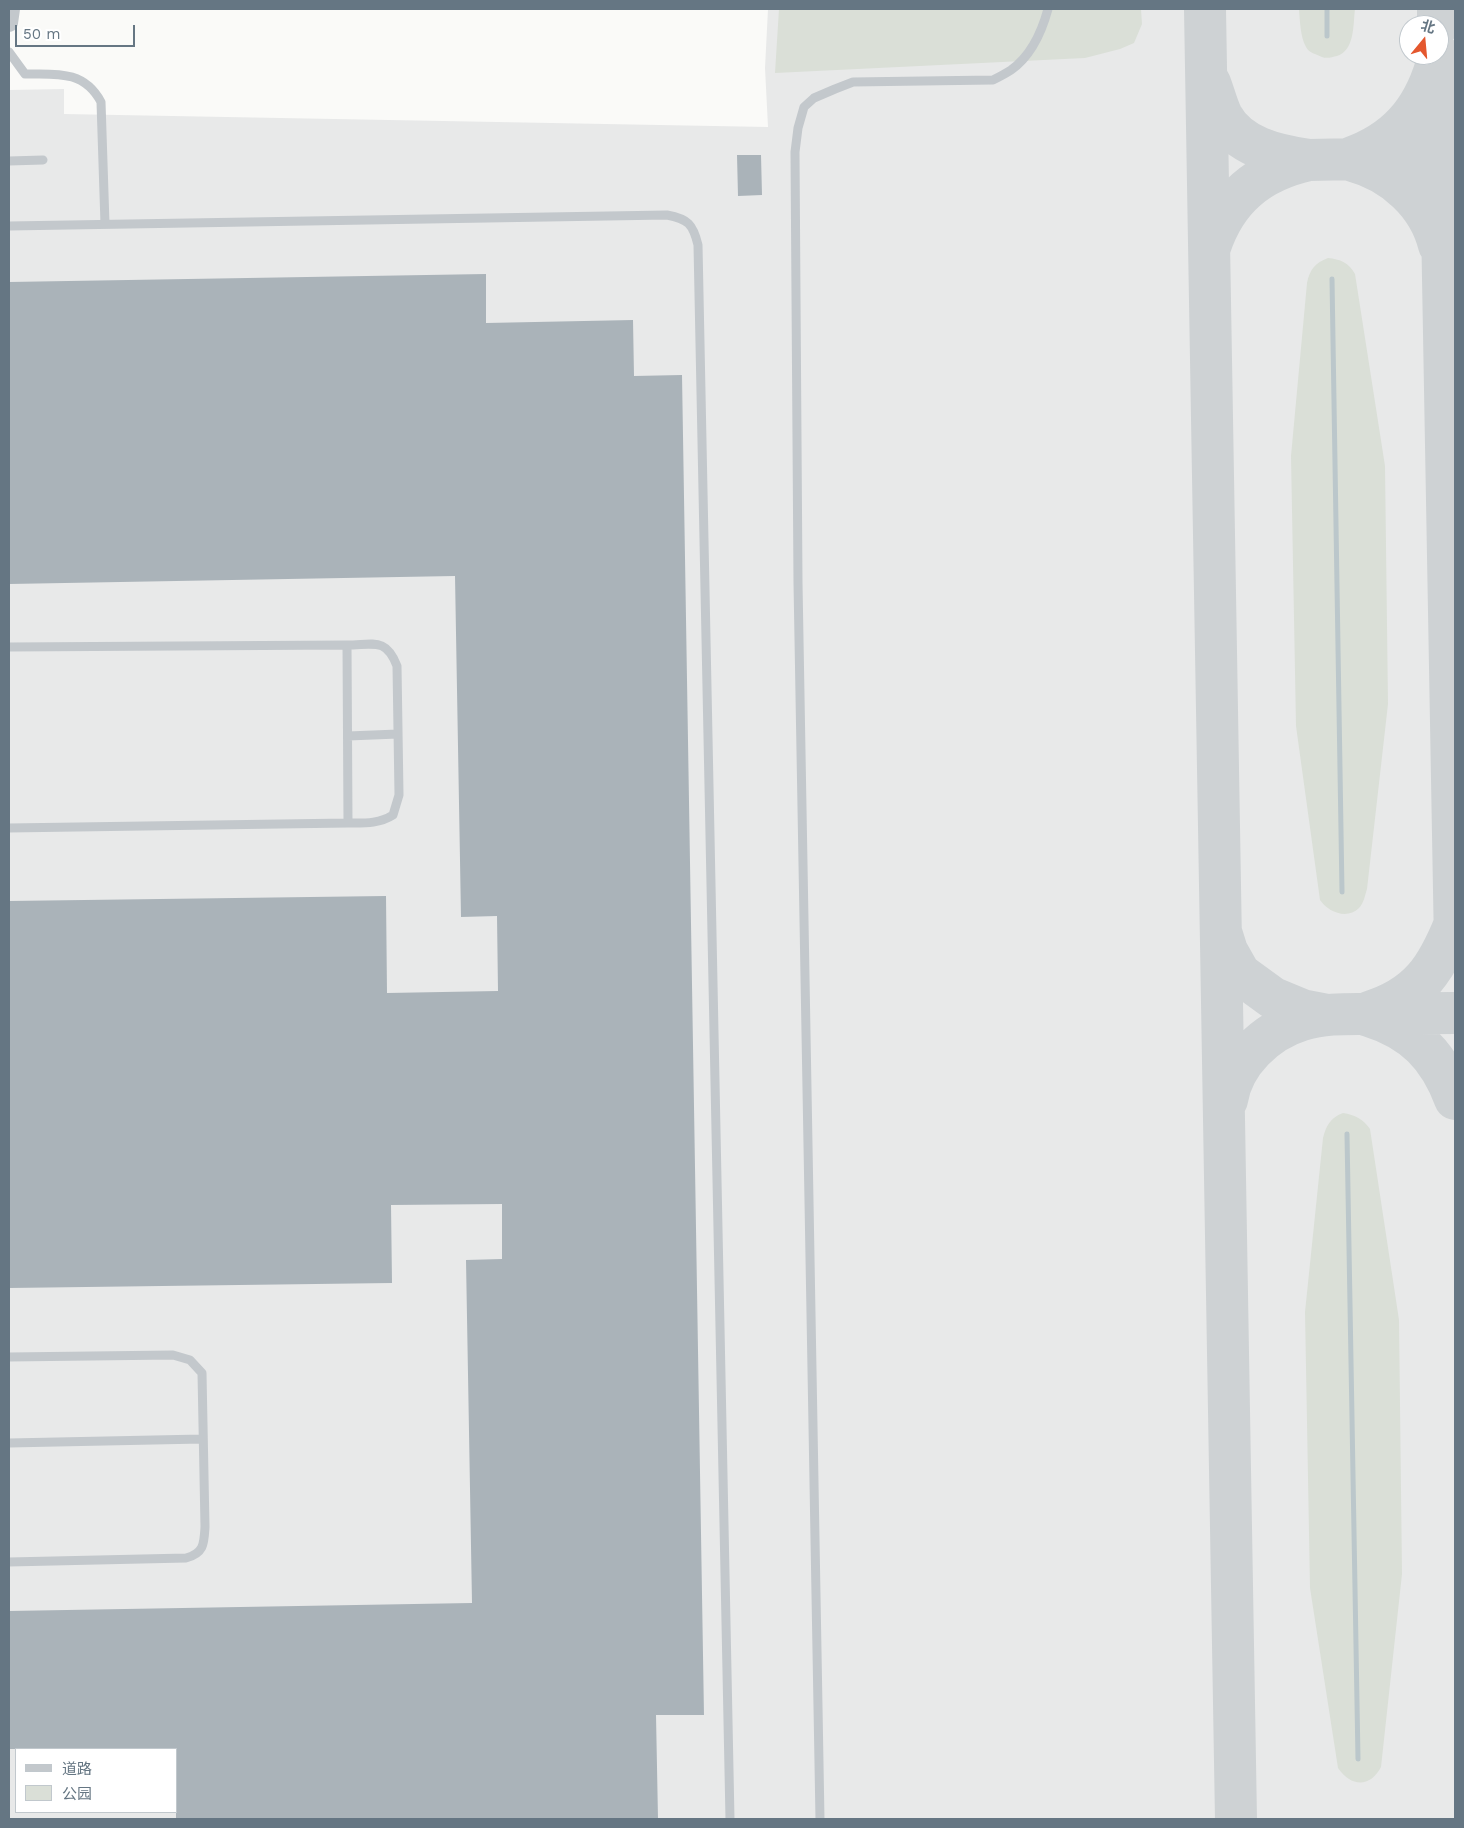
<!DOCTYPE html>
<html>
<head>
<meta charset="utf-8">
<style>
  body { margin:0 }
  #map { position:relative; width:1464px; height:1828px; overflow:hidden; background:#fafaf8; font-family:"Work Sans","Noto Sans SC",sans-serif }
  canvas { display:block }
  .frame { position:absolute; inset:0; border:10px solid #657683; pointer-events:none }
  .legend { position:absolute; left:15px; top:1748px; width:162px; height:65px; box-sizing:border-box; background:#fff; border:1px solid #c1c8cd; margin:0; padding:6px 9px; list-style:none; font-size:15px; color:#657683 }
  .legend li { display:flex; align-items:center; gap:10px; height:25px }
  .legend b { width:25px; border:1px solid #c1c8cd }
  .north { position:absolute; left:1399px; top:15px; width:50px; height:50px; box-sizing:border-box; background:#fff; border:1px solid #c1c8cd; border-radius:50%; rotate:17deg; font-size:14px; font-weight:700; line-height:20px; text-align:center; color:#657683 }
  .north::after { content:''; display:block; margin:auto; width:18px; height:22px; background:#e4572e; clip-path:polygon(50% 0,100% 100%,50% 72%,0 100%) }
  .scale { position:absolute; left:15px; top:25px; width:120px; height:22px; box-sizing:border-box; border:2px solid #657683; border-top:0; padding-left:6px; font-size:15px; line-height:18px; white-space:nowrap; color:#657683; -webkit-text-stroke:4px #fff; paint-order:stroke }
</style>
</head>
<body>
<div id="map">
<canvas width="1464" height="1828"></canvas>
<div class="frame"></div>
<ul class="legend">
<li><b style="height:6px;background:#c3c8cc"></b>道路</li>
<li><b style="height:14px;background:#dadfd7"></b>公园</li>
</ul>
<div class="north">北</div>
<div class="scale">50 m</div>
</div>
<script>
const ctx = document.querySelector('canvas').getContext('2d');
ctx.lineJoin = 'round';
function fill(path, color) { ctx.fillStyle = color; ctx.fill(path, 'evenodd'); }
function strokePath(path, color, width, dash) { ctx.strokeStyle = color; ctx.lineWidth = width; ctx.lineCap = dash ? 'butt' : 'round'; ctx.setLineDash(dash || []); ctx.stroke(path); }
fill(new Path2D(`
  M768,9H1455V1819H9V90L64,89V114L768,127L765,68ZM1409,25H1439V55H1409ZM16,1749H176V1812H16Z`), '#e8e9e9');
fill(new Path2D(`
  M779,9H1141L1142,24L1134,43L1120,49L1085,58L775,73Z
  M1299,9H1355C1353,25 1355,50 1337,56C1332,57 1327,59 1322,57C1316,54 1309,53 1306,47C1300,36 1300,20 1299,9Z
  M1328,258C1340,259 1349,263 1355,274L1385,466L1388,704L1367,889C1365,895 1364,903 1359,908C1347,920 1328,912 1320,900L1296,726L1291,456L1307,283C1310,269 1315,263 1328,258Z
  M1343,1113C1355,1115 1363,1119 1370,1129L1399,1320L1402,1574L1381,1767C1370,1788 1351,1787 1338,1768L1310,1588L1305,1312L1323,1138C1326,1126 1331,1117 1343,1113Z`), '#dadfd7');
strokePath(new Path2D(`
  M1327,9V36
  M1332,279L1342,892
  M1347,1134L1358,1759`), '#bbc7cb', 5);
strokePath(new Path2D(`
  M1205,9L1236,1819
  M1438,9V25
  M1439,55L1455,945
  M1210,83C1214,93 1217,106 1222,116C1239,147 1276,155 1309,160L1455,157
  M1350,158C1396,142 1422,112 1436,66
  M1353,161C1394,172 1429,204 1439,245
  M1210,247C1226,198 1259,171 1309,160
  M1222,935L1227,951L1240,974L1273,998L1302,1010L1328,1015
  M1369,1012C1419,997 1437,968 1455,923
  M1369,1016C1414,1030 1439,1056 1455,1099
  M1227,1100C1233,1062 1266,1031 1302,1020C1324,1013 1348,1014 1371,1014C1399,1013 1427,1013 1455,1013`), '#ced2d4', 42);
fill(new Path2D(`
  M737,155H761L762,195L738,196Z
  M486,274V323L633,320L634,376L682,375L704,1715H656L658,1819H176V1749H9V1611L472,1603L466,1260L502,1259V1204L391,1205L392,1283L9,1288V901L386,896L387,993L498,991L497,916L461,917L455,576L9,584V282Z`), '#aab3b9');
strokePath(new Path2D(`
  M9,52L25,74C56,74 84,70 101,102L105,224
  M9,161L43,160
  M9,226L667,215C688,219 693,224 698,245L730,1819
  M347,645C373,645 386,637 397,666L399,795L393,815C379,824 364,823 348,823
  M9,647L347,645L348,823L9,828
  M348,736L398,734
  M9,1357L173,1355L190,1360L202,1373L205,1527C204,1544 204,1553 186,1558L9,1562
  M9,1443L202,1439
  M820,1819L798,583L795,152L798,128L804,107L814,98L835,89L853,82L993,80C999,77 1005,74 1011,70C1031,56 1042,31 1048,9`), '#c3c8cc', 9);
strokePath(new Path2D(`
  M9,23L11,9`), '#c3c8cc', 18);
</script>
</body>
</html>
